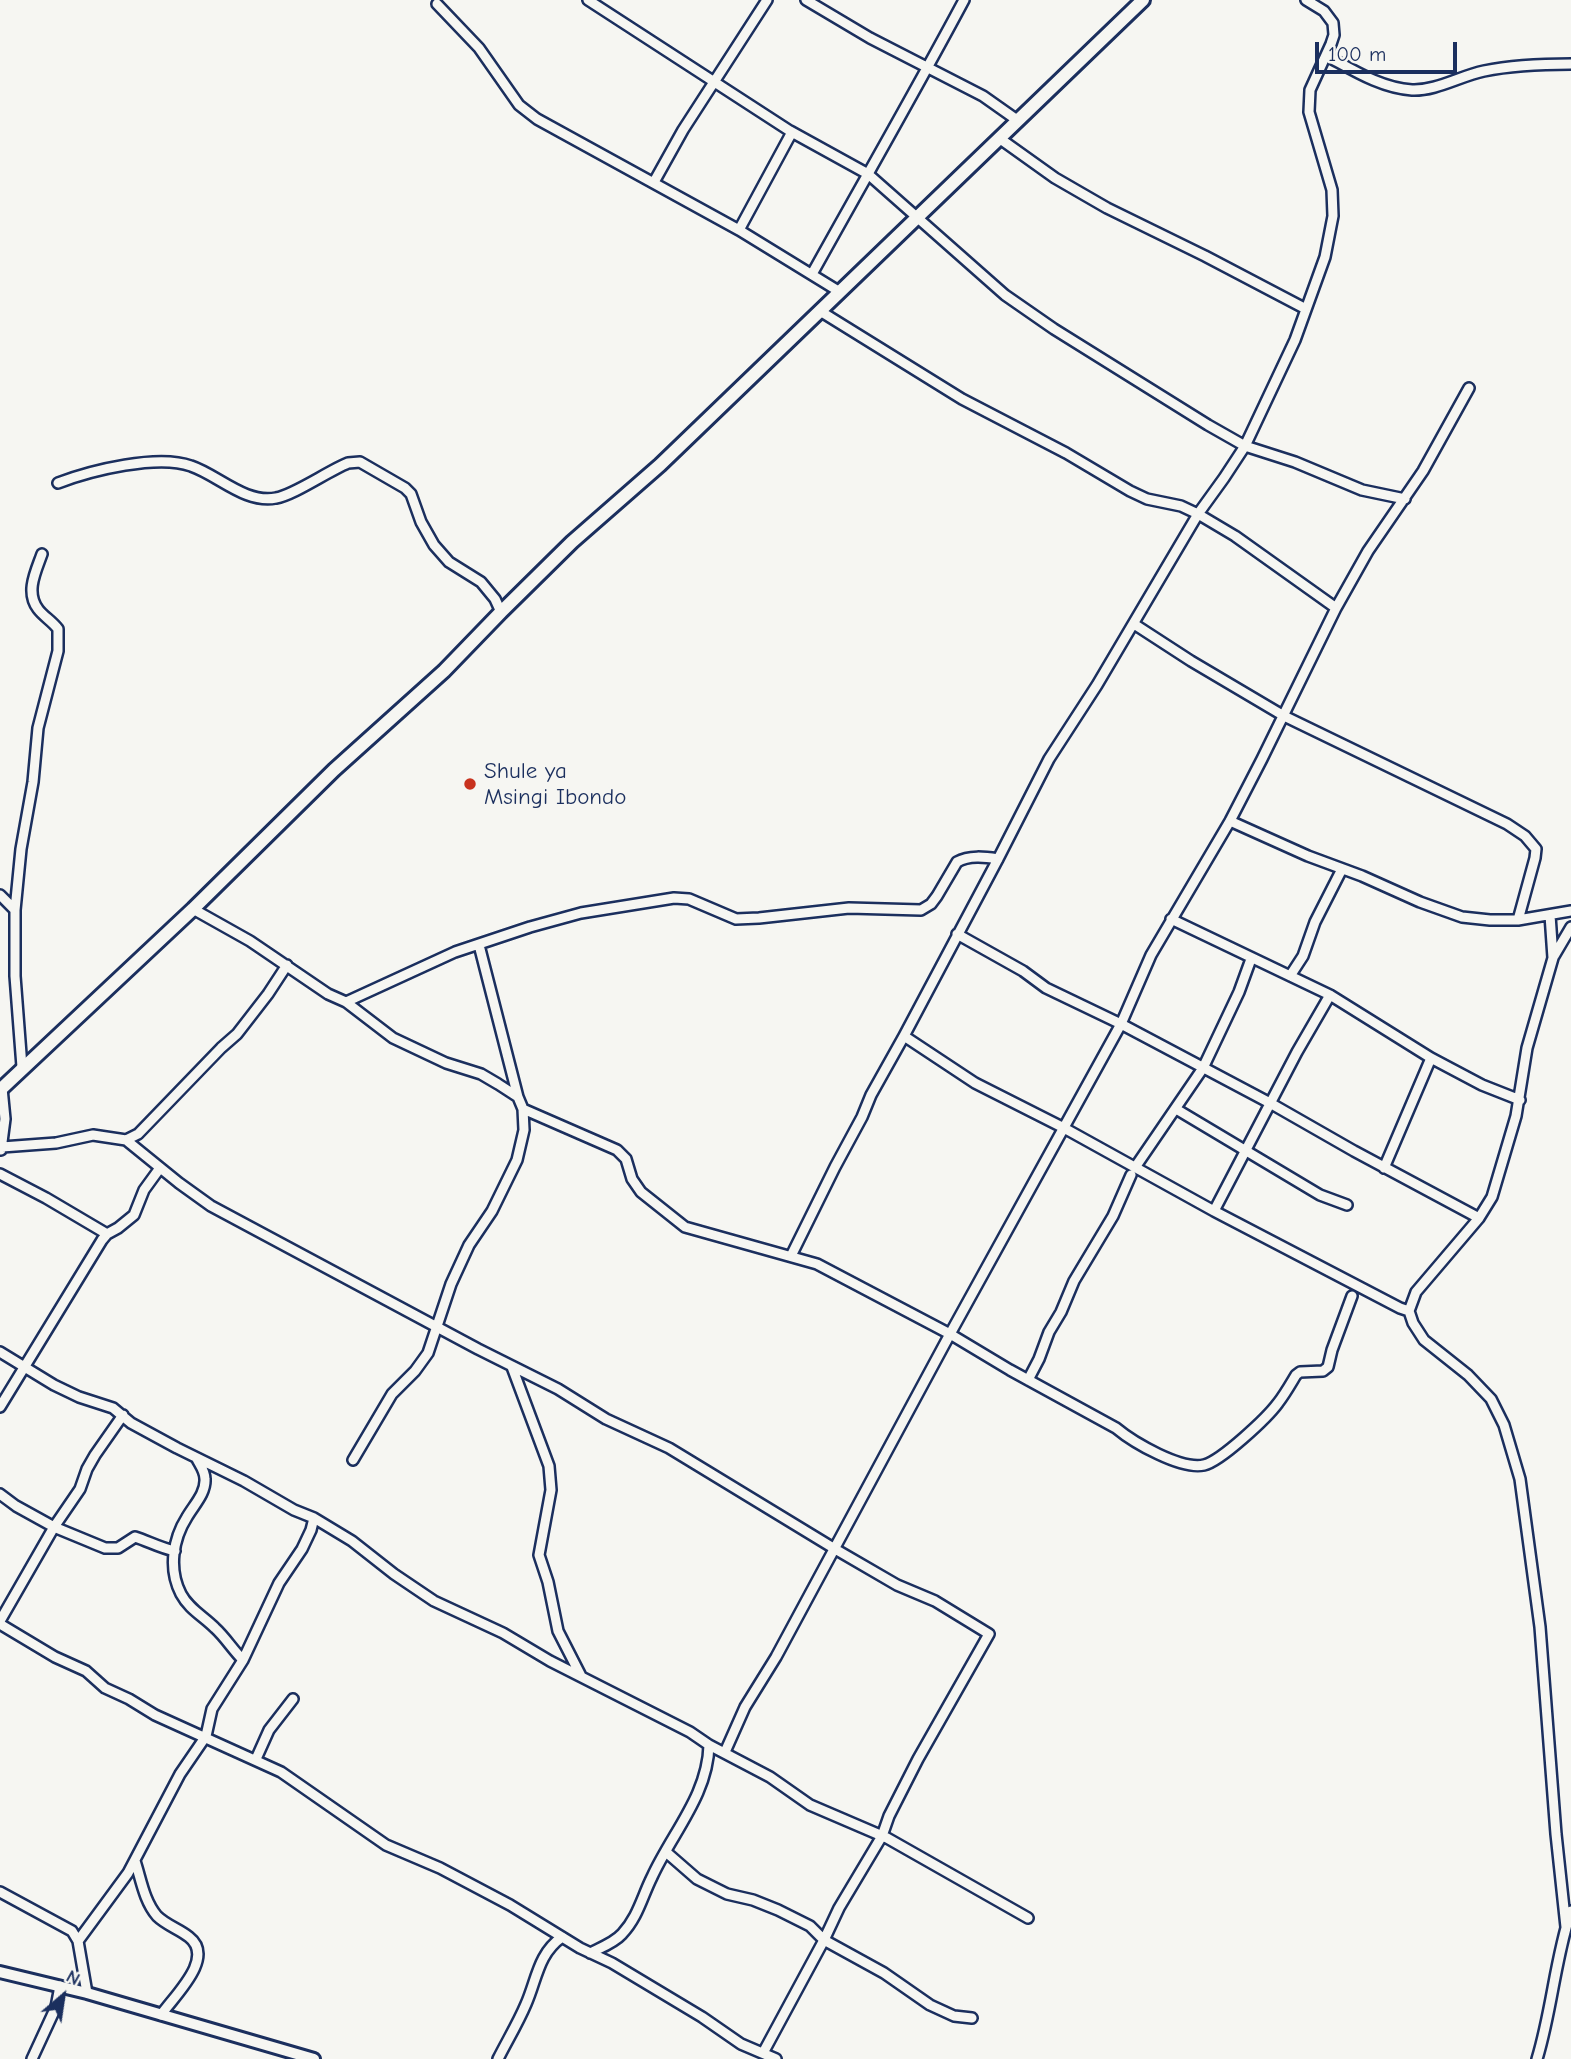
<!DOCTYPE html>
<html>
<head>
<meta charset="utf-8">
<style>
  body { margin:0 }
  #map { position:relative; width:1571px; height:2059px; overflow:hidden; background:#f6f6f2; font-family:"Comic Neue",sans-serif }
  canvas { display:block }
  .north { position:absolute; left:28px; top:1961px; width:70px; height:70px; -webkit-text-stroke:5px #f6f6f2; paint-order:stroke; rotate:29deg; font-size:19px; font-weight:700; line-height:28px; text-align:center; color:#1b2f5e }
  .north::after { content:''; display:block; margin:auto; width:24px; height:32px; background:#1b2f5e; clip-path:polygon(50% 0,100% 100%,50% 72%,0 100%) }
  .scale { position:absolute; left:1315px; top:42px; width:142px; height:32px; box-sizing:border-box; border:4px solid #1b2f5e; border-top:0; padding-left:9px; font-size:21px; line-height:24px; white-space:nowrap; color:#1b2f5e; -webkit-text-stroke:5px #f6f6f2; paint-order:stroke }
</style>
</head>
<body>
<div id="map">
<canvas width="1571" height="2059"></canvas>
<div class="north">N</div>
<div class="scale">100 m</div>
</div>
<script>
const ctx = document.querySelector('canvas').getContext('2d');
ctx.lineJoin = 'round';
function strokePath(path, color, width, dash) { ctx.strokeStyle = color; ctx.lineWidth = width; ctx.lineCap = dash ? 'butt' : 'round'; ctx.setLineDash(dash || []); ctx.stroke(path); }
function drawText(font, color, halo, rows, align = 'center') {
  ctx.font = font + ' "Comic Neue",sans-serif'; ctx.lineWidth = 6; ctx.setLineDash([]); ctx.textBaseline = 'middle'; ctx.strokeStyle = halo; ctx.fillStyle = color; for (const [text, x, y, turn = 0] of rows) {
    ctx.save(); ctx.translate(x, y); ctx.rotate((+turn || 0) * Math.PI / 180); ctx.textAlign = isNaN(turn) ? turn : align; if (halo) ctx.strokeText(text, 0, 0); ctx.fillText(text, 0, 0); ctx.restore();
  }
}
const minor = new Path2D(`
  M588,0L790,131L868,174L1005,295L1054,329L1208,425L1245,446L1295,462L1362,490L1405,499
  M806,0L870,38L983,96L1017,120
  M437,4L479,48L519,105L537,119L739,230L840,292
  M1327,56C1353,70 1381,88 1412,90C1436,91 1460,76 1484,71C1513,65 1542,64 1571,64
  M999,138L1055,178L1107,208L1205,256L1306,309
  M654,182L683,130L767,0
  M739,230L792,132
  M812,274C863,182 915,92 964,0
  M820,311L962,399L1066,453L1130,491L1147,499L1181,506L1198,514L1235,536L1336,608
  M58,483C92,470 158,454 191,466C218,475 245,504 276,498C294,495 328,471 348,463L360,462L405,488L411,494L421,522L434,545L449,562L481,582L495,599L501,612
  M1134,624L1191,661L1284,716L1507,824L1525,836L1536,849L1535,858L1518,920
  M1230,821L1308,856L1362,876L1420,902L1462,917L1490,920H1518L1571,911
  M0,895L15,910V976L22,1067
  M193,909L250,941L328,994L346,1002L393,1038L446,1063L481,1074L498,1084L518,1097L523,1109L524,1130L517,1160L492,1211L469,1245L451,1284L428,1353L415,1371L392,1394L353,1460
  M15,910L21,849L33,782L38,728L58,651V629C52,621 43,616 38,609C25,592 36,571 42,554
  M1550,915L1553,958L1527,1048L1516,1116L1492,1197L1479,1218L1416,1292L1409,1311L1413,1323L1424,1340L1468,1375L1491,1399L1504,1425L1520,1479L1540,1627L1556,1834L1566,1927
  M1171,919L1330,995L1431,1058L1482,1085L1520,1100
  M957,934L1023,971L1046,988L1121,1024L1270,1103L1354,1151L1479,1218
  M479,945L518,1097
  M1554,956L1571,927
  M1290,976L1303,956L1315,922L1342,869
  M346,1002L455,952L530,927L581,913L674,898L689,899L736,919L759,918L849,908L921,910L931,904L937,896L957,862C969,855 985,857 998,859
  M904,1036L975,1083L1064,1128L1214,1211L1400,1308L1409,1311
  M523,1109L617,1150L626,1159L632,1179L641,1192L685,1227L817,1264L950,1334L1010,1370L1116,1428C1134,1443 1181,1470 1204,1465C1221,1461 1267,1418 1278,1403C1285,1394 1290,1385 1296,1375L1300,1372L1323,1371L1328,1367L1332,1350L1352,1296
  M1176,1109L1320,1195L1347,1205
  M126,1140L179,1183L211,1206L478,1349L558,1389L606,1419L669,1448L835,1549L897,1585L935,1601L989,1634L918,1759L889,1816L882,1836L839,1908L824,1940L763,2053
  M2,1147L56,1143L93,1135L126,1140L138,1134L221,1048L237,1034L268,994L287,965
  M1,1150L5,1119L2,1088
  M1136,1166L1203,1068L1239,992L1251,959
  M1384,1168L1431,1058
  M0,1174L46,1198L107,1234
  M1214,1211L1297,1052L1330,995
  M791,1256L835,1167L862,1117L871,1095L904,1036L998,859L1049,759L1097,685L1198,514L1224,478L1245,446L1295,340L1325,257L1333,216L1332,190L1309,112L1310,90L1331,44L1334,35L1333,23L1324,11L1306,0
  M0,1352L54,1385L79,1397L113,1408L131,1423L177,1448L244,1481L294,1510L314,1518L352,1541L394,1574L434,1601L503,1633L550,1661L690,1732L709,1745L770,1777L810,1805L887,1838L1028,1918
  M512,1367L549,1466L551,1490L539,1555L548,1582L558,1631L581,1676
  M1028,1380L1039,1359L1049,1332L1061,1312L1074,1281L1113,1216L1131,1175
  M0,1407L102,1240L107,1234L118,1228L134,1215L144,1190L160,1168
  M197,1459C200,1465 205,1471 205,1479C206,1493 194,1505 187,1517C173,1539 168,1569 181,1594C189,1609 203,1616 215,1628C225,1637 233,1650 243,1660
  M0,1494L16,1506L54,1527L105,1548H118L135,1537C148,1541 160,1548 175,1551
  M0,1621L54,1527L80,1489L87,1469L95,1455L123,1415
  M0,1624L55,1657L86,1671L105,1688L129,1699L155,1715L281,1772L386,1845L440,1868L510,1905L580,1948L612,1963L702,2017L741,2044L776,2059
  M725,1752L745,1707L776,1657L950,1334L1121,1024L1151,955L1230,821L1262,759L1336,608L1368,551L1423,471L1469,388
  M256,1759L269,1730L293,1699
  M666,1852L697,1879L727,1894L753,1900L778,1910L810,1926L824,1940L884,1973L930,2005L954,2016L972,2018
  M135,1861C141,1879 144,1901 157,1916C166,1925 179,1929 189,1937C216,1958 174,1996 161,2015
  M0,1892L72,1931L78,1941L87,1993
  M78,1941L128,1873L180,1774L206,1736L212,1709L243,1660L279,1583L302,1549L311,1530L314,1518
  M590,1953C600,1948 614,1943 622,1934C638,1917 642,1897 652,1877C672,1833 708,1795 709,1745
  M32,2059L56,2007L60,1986
  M498,2059C507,2041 518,2023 526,2004C537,1979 538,1954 562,1937
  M1537,2059C1552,2010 1555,1959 1571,1911`);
const tertiary = new Path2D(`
  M0,1972L87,1993L314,2059`);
const secondary = new Path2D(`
  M0,1090L193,909L334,770L444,671L501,612L572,542L660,465L1143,0`);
strokePath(minor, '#1b2f5e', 14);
strokePath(tertiary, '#1b2f5e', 16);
strokePath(secondary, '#1b2f5e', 18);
strokePath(minor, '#f6f6f2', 9);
strokePath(tertiary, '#f6f6f2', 10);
strokePath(secondary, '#f6f6f2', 12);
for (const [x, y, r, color] of [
  [470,784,7,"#c8321e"]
]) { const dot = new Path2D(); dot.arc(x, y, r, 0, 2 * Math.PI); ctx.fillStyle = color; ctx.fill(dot); strokePath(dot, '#f6f6f2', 2.5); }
drawText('23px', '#1b2f5e', '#f6f6f2', [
  ["Shule ya",484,771],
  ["Msingi Ibondo",484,797]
], 'left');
</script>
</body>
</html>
